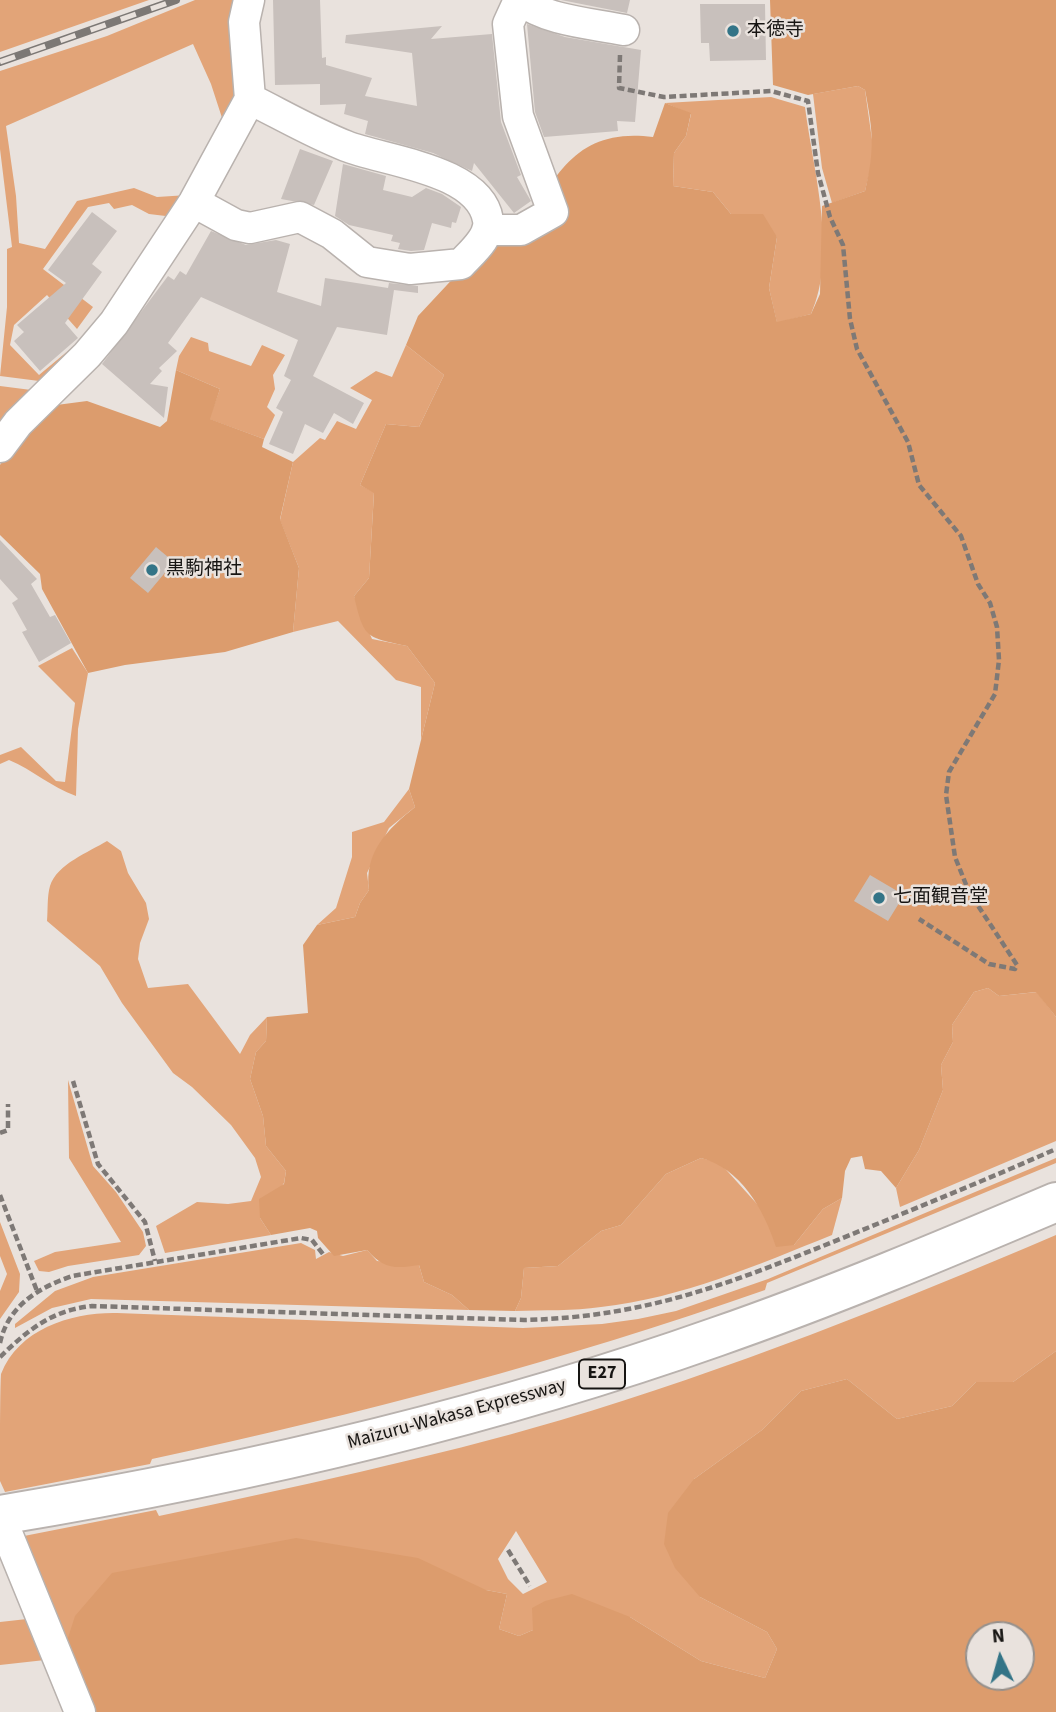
<!DOCTYPE html>
<html>
<head>
<meta charset="utf-8">
<style>
  body { margin:0 }
  #map { position:relative; width:1056px; height:1712px; overflow:hidden; background:#e9e2dd; font-family:"Source Sans 3",sans-serif }
  canvas { display:block }
  .north { position:absolute; left:965px; top:1621px; width:70px; height:70px; box-sizing:border-box; background:#e9e2dd; border:2px solid #95908c; border-radius:50%; rotate:355deg; font-size:19px; font-weight:700; line-height:28px; text-align:center; color:#171513 }
  .north::after { content:''; display:block; margin:auto; width:24px; height:32px; background:#337487; clip-path:polygon(50% 0,100% 100%,50% 72%,0 100%) }
</style>
</head>
<body>
<div id="map">
<canvas width="1056" height="1712"></canvas>
<div class="north">N</div>
</div>
<script>
const ctx = document.querySelector('canvas').getContext('2d');
ctx.lineJoin = 'round';
function fill(path, color) { ctx.fillStyle = color; ctx.fill(path, 'evenodd'); }
function strokePath(path, color, width, dash) { ctx.strokeStyle = color; ctx.lineWidth = width; ctx.lineCap = dash ? 'butt' : 'round'; ctx.setLineDash(dash || []); ctx.stroke(path); }
function drawText(font, color, halo, rows, align = 'center') {
  ctx.font = font + ' "Source Sans 3","Noto Sans JP",sans-serif'; ctx.lineWidth = 5; ctx.setLineDash([]); ctx.textBaseline = 'middle'; ctx.strokeStyle = halo; ctx.fillStyle = color; for (const [text, x, y, turn = 0] of rows) {
    ctx.save(); ctx.translate(x, y); ctx.rotate((+turn || 0) * Math.PI / 180); ctx.textAlign = isNaN(turn) ? turn : align; if (halo) ctx.strokeText(text, 0, 0); ctx.fillText(text, 0, 0); ctx.restore();
  }
}
fill(new Path2D(`
  M0,0H149L0,52Z
  M195,0H239L241,98L225,127L211,84L193,44L6,126L16,196L19,243L45,249L77,201L134,188L157,197L188,195L174,217L149,214L132,205L114,209L109,203L88,207L43,269L93,307L77,329L47,295L14,325L10,345L39,375L87,335L47,382L0,376L7,307V249L12,247L0,149V71L107,36Z
  M858,86L865,90L874,154L865,191L832,203L822,168L813,94Z
  M771,97L805,107C813,170 838,254 811,314L777,323L769,288L777,237L731,214L713,192L673,186L674,153L686,136L691,114L665,103Z
  M191,337L208,343L209,351L251,366L262,345L285,355L273,375L275,389L267,407L275,415L264,439L209,419L220,389L176,370L179,356Z
  M406,345L444,375L419,427L386,424L360,485L374,492L369,578L354,596L372,639L407,646L435,683L421,740V687L396,680L338,621L293,632L299,568L280,520L293,462L320,438L325,440L337,421L356,429L372,400L350,388L376,371L392,377Z
  M0,386L39,391L0,432Z
  M72,648L88,673L78,729L76,796C51,787 33,770 9,760L0,764V755L21,747L56,781L65,782L75,703L38,666Z
  M409,789L415,807L389,828L367,873L369,890L360,903L355,917L317,925L336,908L352,857V832L384,822Z
  M107,841L121,851L128,873L146,903L149,919L140,943L138,959L148,988L188,984L240,1054L250,1035L267,1017L266,1041L256,1052L250,1079L263,1116L266,1146L286,1171L284,1183L260,1218L271,1235L165,1253L156,1226L197,1202L228,1204L251,1201L261,1177L255,1158L231,1125L192,1087L173,1073L122,1003L100,966L47,921C48,910 47,896 50,886C57,864 89,852 107,841Z
  M988,988L999,996L1037,992L1056,1017V1141L900,1207L896,1188L919,1150L943,1090L941,1065L953,1042L952,1025L974,992Z
  M68,1080L93,1166L116,1192L143,1232L146,1246L139,1255L68,1266L49,1272L39,1271L34,1261L55,1252L121,1242L69,1158Z
  M701,1158L720,1163L794,1245L823,1209L842,1198L832,1235C757,1265 682,1298 601,1307C573,1311 544,1310 515,1311L521,1298L524,1268L558,1266L601,1231L621,1225L666,1174Z
  M1056,1158V1163L767,1283L765,1290C564,1361 360,1414 152,1459L150,1464L5,1492L0,1481C0,1462 0,1387 1,1374C19,1328 73,1312 117,1313L523,1328L602,1324L638,1319L676,1311L768,1279Z
  M0,1222L20,1274L19,1292L0,1319V1291L7,1274L0,1256Z
  M1056,1235V1351L1013,1382H976L952,1406L897,1419L847,1379L801,1391L762,1430L694,1479L700,1597L767,1632L777,1649L765,1678L701,1661L630,1617L533,1630L519,1636L499,1629L507,1594L486,1590L66,1644L24,1536L156,1510L159,1516C294,1487 428,1459 561,1420C729,1370 894,1304 1056,1235ZM516,1531L547,1582L523,1594L508,1579L498,1559Z
  M301,1243L315,1250L316,1259L329,1252L343,1256L367,1250L377,1261L419,1265L424,1282L452,1295L469,1310L91,1299L52,1308L15,1328V1324L55,1291L93,1277Z
  M27,1619L45,1660L0,1665V1622Z`), '#e2a478');
fill(new Path2D(`
  M770,0H1056V1017L1036,992L999,996L988,988L974,992L952,1025L953,1042L941,1065L943,1090L919,1150L896,1188L881,1171L865,1169L862,1156L851,1158L845,1171L842,1198L823,1209L794,1245L776,1247C764,1209 740,1168 701,1158L666,1174L621,1225L601,1231L558,1266L524,1268L521,1298L515,1311L469,1310L452,1295L424,1282L419,1265C395,1269 384,1269 367,1250L334,1256L318,1238L317,1231L310,1228L271,1235L260,1218L259,1199L284,1184L286,1171L266,1146L263,1116L250,1079L256,1052L266,1041L267,1017L308,1013L303,945L317,925L355,917L360,903L369,890C364,852 388,829 415,807L409,789L435,683L407,646C366,637 364,639 354,596L369,578L374,493L360,485L386,424L419,427L444,375L406,345L418,316L488,241L522,234C554,175 577,127 653,137L665,103L691,113L686,136L674,153L673,186L713,192L731,214H763L777,237L769,288L777,322L811,314L820,294L822,206L865,191C875,149 873,132 865,90L858,86L808,95L773,85Z
  M176,370L220,389L210,419L264,439L262,447L293,462L280,519L299,568L293,632L225,652L125,665L88,673L42,589L40,574L0,535V465L13,443L49,406L87,401L160,427L167,421Z
  M1056,1351V1712H96L66,1644L75,1616L112,1573L296,1538L418,1558L486,1590L507,1594L499,1629L519,1636L533,1630L532,1608L545,1601L572,1594L630,1617L701,1661L765,1678L777,1649L767,1632L700,1597L675,1568L664,1544L668,1513L694,1479L762,1430L801,1391L847,1379L897,1419L952,1406L976,1382H1013ZM979,1635H1021V1677H979Z`), '#dc9c6d');
fill(new Path2D(`
  M273,0H320L322,58L326,57V65L372,78L365,96L417,106L412,53L345,43L346,35L442,26L431,39L492,34L501,122L521,175L517,177L531,201L514,213L474,163L472,171L433,153L365,134L368,121L344,114L346,104L320,105V84L275,85Z
  M561,0H630L627,13Z
  M700,4H765L766,60L710,61L709,43H701Z
  M527,24L565,37L641,50L635,122L617,121L618,131L544,137L535,112Z
  M300,149L333,161L314,205L281,199Z
  M343,164L386,176L383,190L412,197L426,188L442,194L461,207L456,223L452,222L451,228L432,223L424,250L411,251L398,249L400,243L391,241L393,235L349,225L335,216Z
  M92,212L117,231L92,264L102,272L65,323L78,338L40,371L14,341L24,332L17,325L66,283L48,270Z
  M211,231L246,245L276,240L290,244L277,292L321,306L325,278L388,288L389,283L418,286V293L394,290L387,335L337,327L313,376L364,403L353,424L334,413L323,433L305,424L293,454L269,444L283,412L276,408L291,380L284,376L298,340L201,297L168,343L177,351L159,368L162,371L150,384L168,387L164,418L102,364L168,276L174,280L180,271L186,275Z
  M0,540L37,579L31,584L50,617L55,615L71,643L39,662L22,632L27,630L12,603L18,599L0,579Z
  M156,547L174,562L148,593L130,578Z
  M870,875L904,895L888,921L854,901Z`), '#c8c0bc');
const minor = new Path2D(`
  M520,0C548,21 589,23 624,30
  M194,202L236,225L250,228L300,217L332,234L367,262L410,269L461,264C471,253 491,237 488,220C480,169 383,161 346,146C313,133 282,115 250,99
  M487,230H521L553,212L518,116L508,24L519,0
  M0,447L18,423L87,355L114,323L194,202L250,99L244,22L249,0
  M0,1516L80,1712`);
const highway = new Path2D(`
  M0,1515C242,1475 484,1419 716,1337C831,1297 943,1250 1056,1202`);
strokePath(minor, '#b9b2ae', 33);
strokePath(highway, '#b9b2ae', 42);
strokePath(new Path2D(`
  M620,55L619,88L664,97L771,91L808,101L818,173L830,217L843,245L850,319L857,349L908,442L919,485L961,536L978,584L990,603L997,627L999,660L995,694L949,772L946,795L955,857L969,892L1017,965L1015,969L989,964L919,919
  M73,1081L98,1164L145,1222L155,1261
  M0,1133L8,1130V1104
  M0,1195L37,1291
  M0,1343C8,1306 38,1288 72,1276L301,1238L312,1240L323,1254
  M0,1357C28,1330 52,1310 92,1306L524,1320C650,1317 736,1281 850,1235C919,1207 988,1179 1056,1149
  M508,1550L530,1586`), '#7e7976', 4.5, [7, 3.5]);
strokePath(minor, '#fff', 30);
strokePath(highway, '#fff', 38);
const rail = new Path2D(`
  M0,62L176,0`);
strokePath(rail, '#7c7875', 8);
strokePath(rail, '#e9e2dd', 5, [16]);
for (const [x, y, r, color] of [
  [733,31,7,"#337487"],
  [152,570,7,"#337487"],
  [879,898,7,"#337487"]
]) { const dot = new Path2D(); dot.arc(x, y, r, 0, 2 * Math.PI); ctx.fillStyle = color; ctx.fill(dot); strokePath(dot, '#e9e2dd', 2.5); }
for (const [x, y, w] of [
  [602,1374,46]
]) { const box = new Path2D(); box.roundRect(x - w / 2, y - 14.5, w, 29, 5); ctx.fillStyle = '#e9e2dd'; ctx.fill(box); strokePath(box, '#171513', 2); }
drawText('bold 18px', '#171513', null, [
  ["E27",602,1374]
]);
drawText('19px', '#171513', '#e9e2dd', [
  ["本徳寺",747,31],
  ["黒駒神社",166,570],
  ["七面観音堂",893,898]
], 'left');
drawText('19px', '#171513', '#e9e2dd', [
  ["Maizuru-Wakasa Expressway",457,1415,-15]
]);
</script>
</body>
</html>
